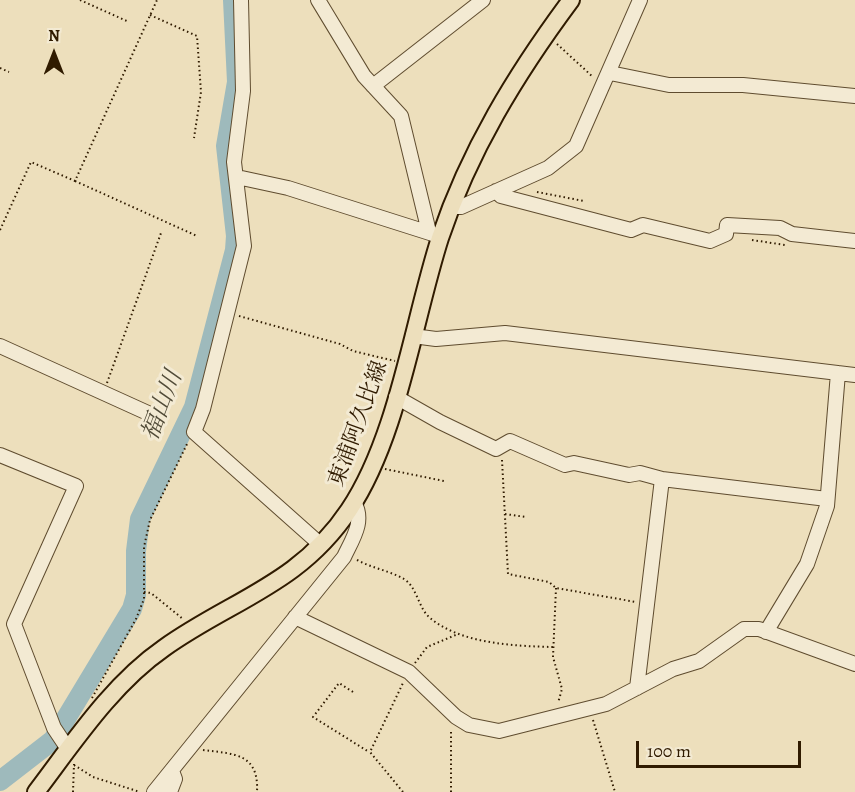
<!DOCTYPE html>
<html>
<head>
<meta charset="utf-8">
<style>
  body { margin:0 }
  #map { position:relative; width:855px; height:792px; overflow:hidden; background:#eddfbc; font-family:Alegreya,serif }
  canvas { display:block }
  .north { position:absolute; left:24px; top:24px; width:60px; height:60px; -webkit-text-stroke:4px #f3ead3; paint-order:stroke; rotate:0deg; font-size:16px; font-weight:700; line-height:24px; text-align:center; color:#301b00 }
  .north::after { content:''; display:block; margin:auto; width:21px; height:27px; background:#301b00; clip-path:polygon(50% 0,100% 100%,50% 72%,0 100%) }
  .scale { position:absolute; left:636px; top:741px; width:165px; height:27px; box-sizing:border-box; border:3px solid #301b00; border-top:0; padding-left:8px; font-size:18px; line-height:21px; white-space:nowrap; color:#301b00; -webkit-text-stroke:4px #f3ead3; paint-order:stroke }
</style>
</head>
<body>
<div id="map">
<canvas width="855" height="792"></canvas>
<div class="north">N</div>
<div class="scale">100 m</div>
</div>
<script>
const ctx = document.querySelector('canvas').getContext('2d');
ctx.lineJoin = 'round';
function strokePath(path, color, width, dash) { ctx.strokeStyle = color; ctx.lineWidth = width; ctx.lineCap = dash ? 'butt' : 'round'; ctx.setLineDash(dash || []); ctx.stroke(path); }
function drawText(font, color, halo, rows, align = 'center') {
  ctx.font = font + ' Alegreya,"Noto Serif JP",serif'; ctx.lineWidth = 6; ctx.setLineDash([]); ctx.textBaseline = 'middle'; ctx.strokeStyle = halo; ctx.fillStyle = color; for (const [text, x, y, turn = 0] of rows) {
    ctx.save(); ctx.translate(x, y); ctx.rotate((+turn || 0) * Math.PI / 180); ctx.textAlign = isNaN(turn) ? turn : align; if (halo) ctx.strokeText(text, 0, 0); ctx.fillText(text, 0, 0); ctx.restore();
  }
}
strokePath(new Path2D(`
  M0,781L53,740L132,609L136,595V551L140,519L194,407L235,250L236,236L226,146L237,82L233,0`), '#9ebabc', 20);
const minor = new Path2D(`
  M241,0L243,91L234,162L244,246L203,409L194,432L321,545
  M318,0L364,76L401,116L429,232
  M610,73L669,85H743L855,96
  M373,86L483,0
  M237,177L288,188L436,235
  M496,191L501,196L631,230L643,225L710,241L726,234L727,225L780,228L792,234L855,241
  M452,207H461L548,168L576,146L640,0
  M413,336L436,339L505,333L855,375
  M0,346L150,414
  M396,397L440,422L496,449L510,441L565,465L574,463L629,475L640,473L662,479L827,499
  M0,455L76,486L14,624L54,728L68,749
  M295,617L409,672L456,717L469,725L499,731L606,704L673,669L699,661L744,629H759L855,664
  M766,632L807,564L827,506L838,373
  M637,688L662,479
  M154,792L344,557C353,538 365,521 354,502
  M170,792L175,779L172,771`);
const major = new Path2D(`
  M36,792C74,742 112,684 164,648C231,600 299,585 349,510C398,437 413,322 440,238C469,151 516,74 571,0`);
strokePath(minor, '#5f4c2f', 16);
strokePath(major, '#301b00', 20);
strokePath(new Path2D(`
  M80,0L129,22
  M150,15L197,36L201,92L194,138
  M557,44L593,77
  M0,68L9,72
  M75,181L197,236
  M537,192L584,201
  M0,230L31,162L75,181L157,0
  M752,240L785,245
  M239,316L340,344L353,351L395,361
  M107,383L161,233
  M502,460L508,574L549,582L556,588L636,602
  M385,469L444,481
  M505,514L526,517
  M357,560C372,568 390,571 404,579C417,587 418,607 429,617C460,644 514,646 553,647
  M556,588L553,657L562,689L558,703
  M144,592L151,593L183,619
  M415,663L427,647L458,634
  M353,692L339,683L313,717L369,752
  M92,698L136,619L144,599V547L150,520L188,442
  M593,720L615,792
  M203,750C234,754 259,753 257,792
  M74,765L93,777L140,792
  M73,792L74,764
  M403,792L370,752L403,683
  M451,792V729`), '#301b00', 2, [1.5, 3]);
strokePath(minor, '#f3ead3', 14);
strokePath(major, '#eddfbc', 16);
drawText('22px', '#301b00', '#f3ead3', [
  ["東浦阿久比線",359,424,-70]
]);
drawText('italic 24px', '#514b38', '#f3ead3', [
  ["福山川",163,406,-69]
]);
</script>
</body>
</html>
